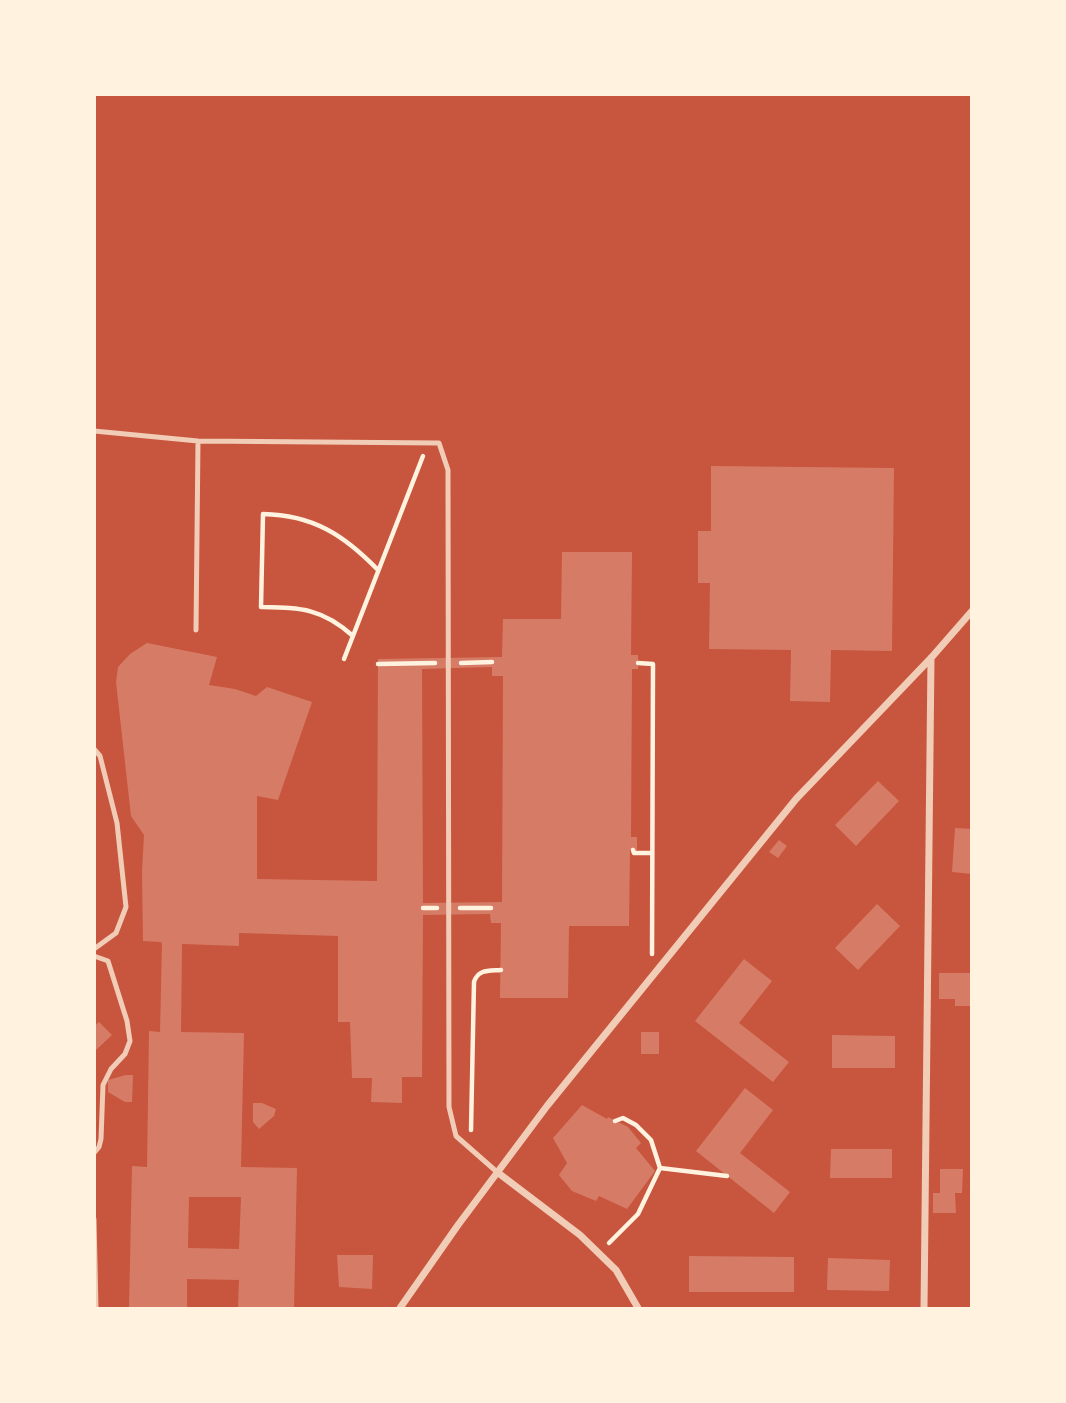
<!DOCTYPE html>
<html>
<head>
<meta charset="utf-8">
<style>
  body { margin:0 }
  #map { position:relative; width:1066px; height:1403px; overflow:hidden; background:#c8553d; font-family:"Source Sans 3",sans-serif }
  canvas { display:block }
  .frame { position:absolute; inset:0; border:96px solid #fff3e0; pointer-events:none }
</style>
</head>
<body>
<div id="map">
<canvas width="1066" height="1403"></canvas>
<div class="frame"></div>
</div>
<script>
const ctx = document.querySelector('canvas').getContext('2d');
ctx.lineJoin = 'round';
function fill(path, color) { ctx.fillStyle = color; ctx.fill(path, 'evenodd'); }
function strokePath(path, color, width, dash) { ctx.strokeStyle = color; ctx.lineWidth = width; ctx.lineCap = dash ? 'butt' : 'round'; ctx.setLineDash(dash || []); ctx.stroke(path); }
fill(new Path2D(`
  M711,466L894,468L892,651L831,650L830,702L790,701L791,650L709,649L710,583H698V531H711Z
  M562,552H632L631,655H638V669H632L631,837H637V850H630L629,926H569L568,998H500L501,923H491L490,914L423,915L422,1077H402V1103L371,1102L372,1078H352L350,1022H338V936L239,933V946L182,944L181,1032L244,1033L241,1167L297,1168L294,1308H238L239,1280L187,1279V1308H129L132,1166L147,1167L149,1031L160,1032L162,944L161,942L143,941L142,872L144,835L131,816L116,682L118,667L130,654L147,643L217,657L209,685L235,689L256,696L267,687L312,702L278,800L257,796V879L377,881L378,659L502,657L503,619H561ZM492,667V676H503L502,902L423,903L422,669ZM189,1197H241L239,1249L188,1248Z
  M878,781L899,801L856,846L835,825Z
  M955,828L972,829V874L952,872Z
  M779,840L787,846L778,858L769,852Z
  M877,904L900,926L858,970L835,948Z
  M744,959L772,981L739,1023L789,1062L773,1082L695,1021Z
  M939,973H972V1006H955V999H939Z
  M99,1022L112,1035L96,1050L94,1049V1026Z
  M641,1032H659V1054H641Z
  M832,1035L895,1036V1068H832Z
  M126,1075H133L132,1102H125L108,1092V1080Z
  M745,1088L773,1110L740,1153L790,1192L774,1213L696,1151Z
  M253,1103H262L276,1109L274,1116L259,1129L253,1122Z
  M582,1105L607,1119L608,1117L628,1127L641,1143L636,1148L655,1171L627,1209L599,1196L596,1201L572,1191L559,1175L567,1163L553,1138Z
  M831,1149H892V1178H830Z
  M940,1169H963L962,1193H955L956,1213H933V1193H940Z
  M337,1255H373L372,1289L339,1287Z
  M689,1256L794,1257V1292H689Z
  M828,1258L890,1260L889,1291L827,1290Z`), '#d67c66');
strokePath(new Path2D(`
  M353,636C322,608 301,608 261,607L263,514C313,515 344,535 378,570
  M344,659L423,456
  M461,663L492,662
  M638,663L653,664L652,954
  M378,664L435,663
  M633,850L634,853H652
  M423,908H437
  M460,908H491
  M471,1130L474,982C478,969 489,971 501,970
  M660,1168L727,1176
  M609,1243L638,1214L660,1168L651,1140L636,1125L623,1118L615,1121`), '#fff3e0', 4.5);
strokePath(new Path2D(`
  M94,431L198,441L439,443L448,470L449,1107L456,1136L497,1172
  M196,630L198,441
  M94,749L100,756L117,823L126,907L116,933L94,949
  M94,956L108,961L127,1021L130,1041L125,1054L111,1069L103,1085L101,1139L99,1147L94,1153
  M94,1219L96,1308`), '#f1ccb7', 5);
strokePath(new Path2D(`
  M497,1172L580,1235L616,1270L638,1308
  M400,1308L458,1225L547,1106L796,799L931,658L972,611
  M924,1308L931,658`), '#f1ccb7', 7);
</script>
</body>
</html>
